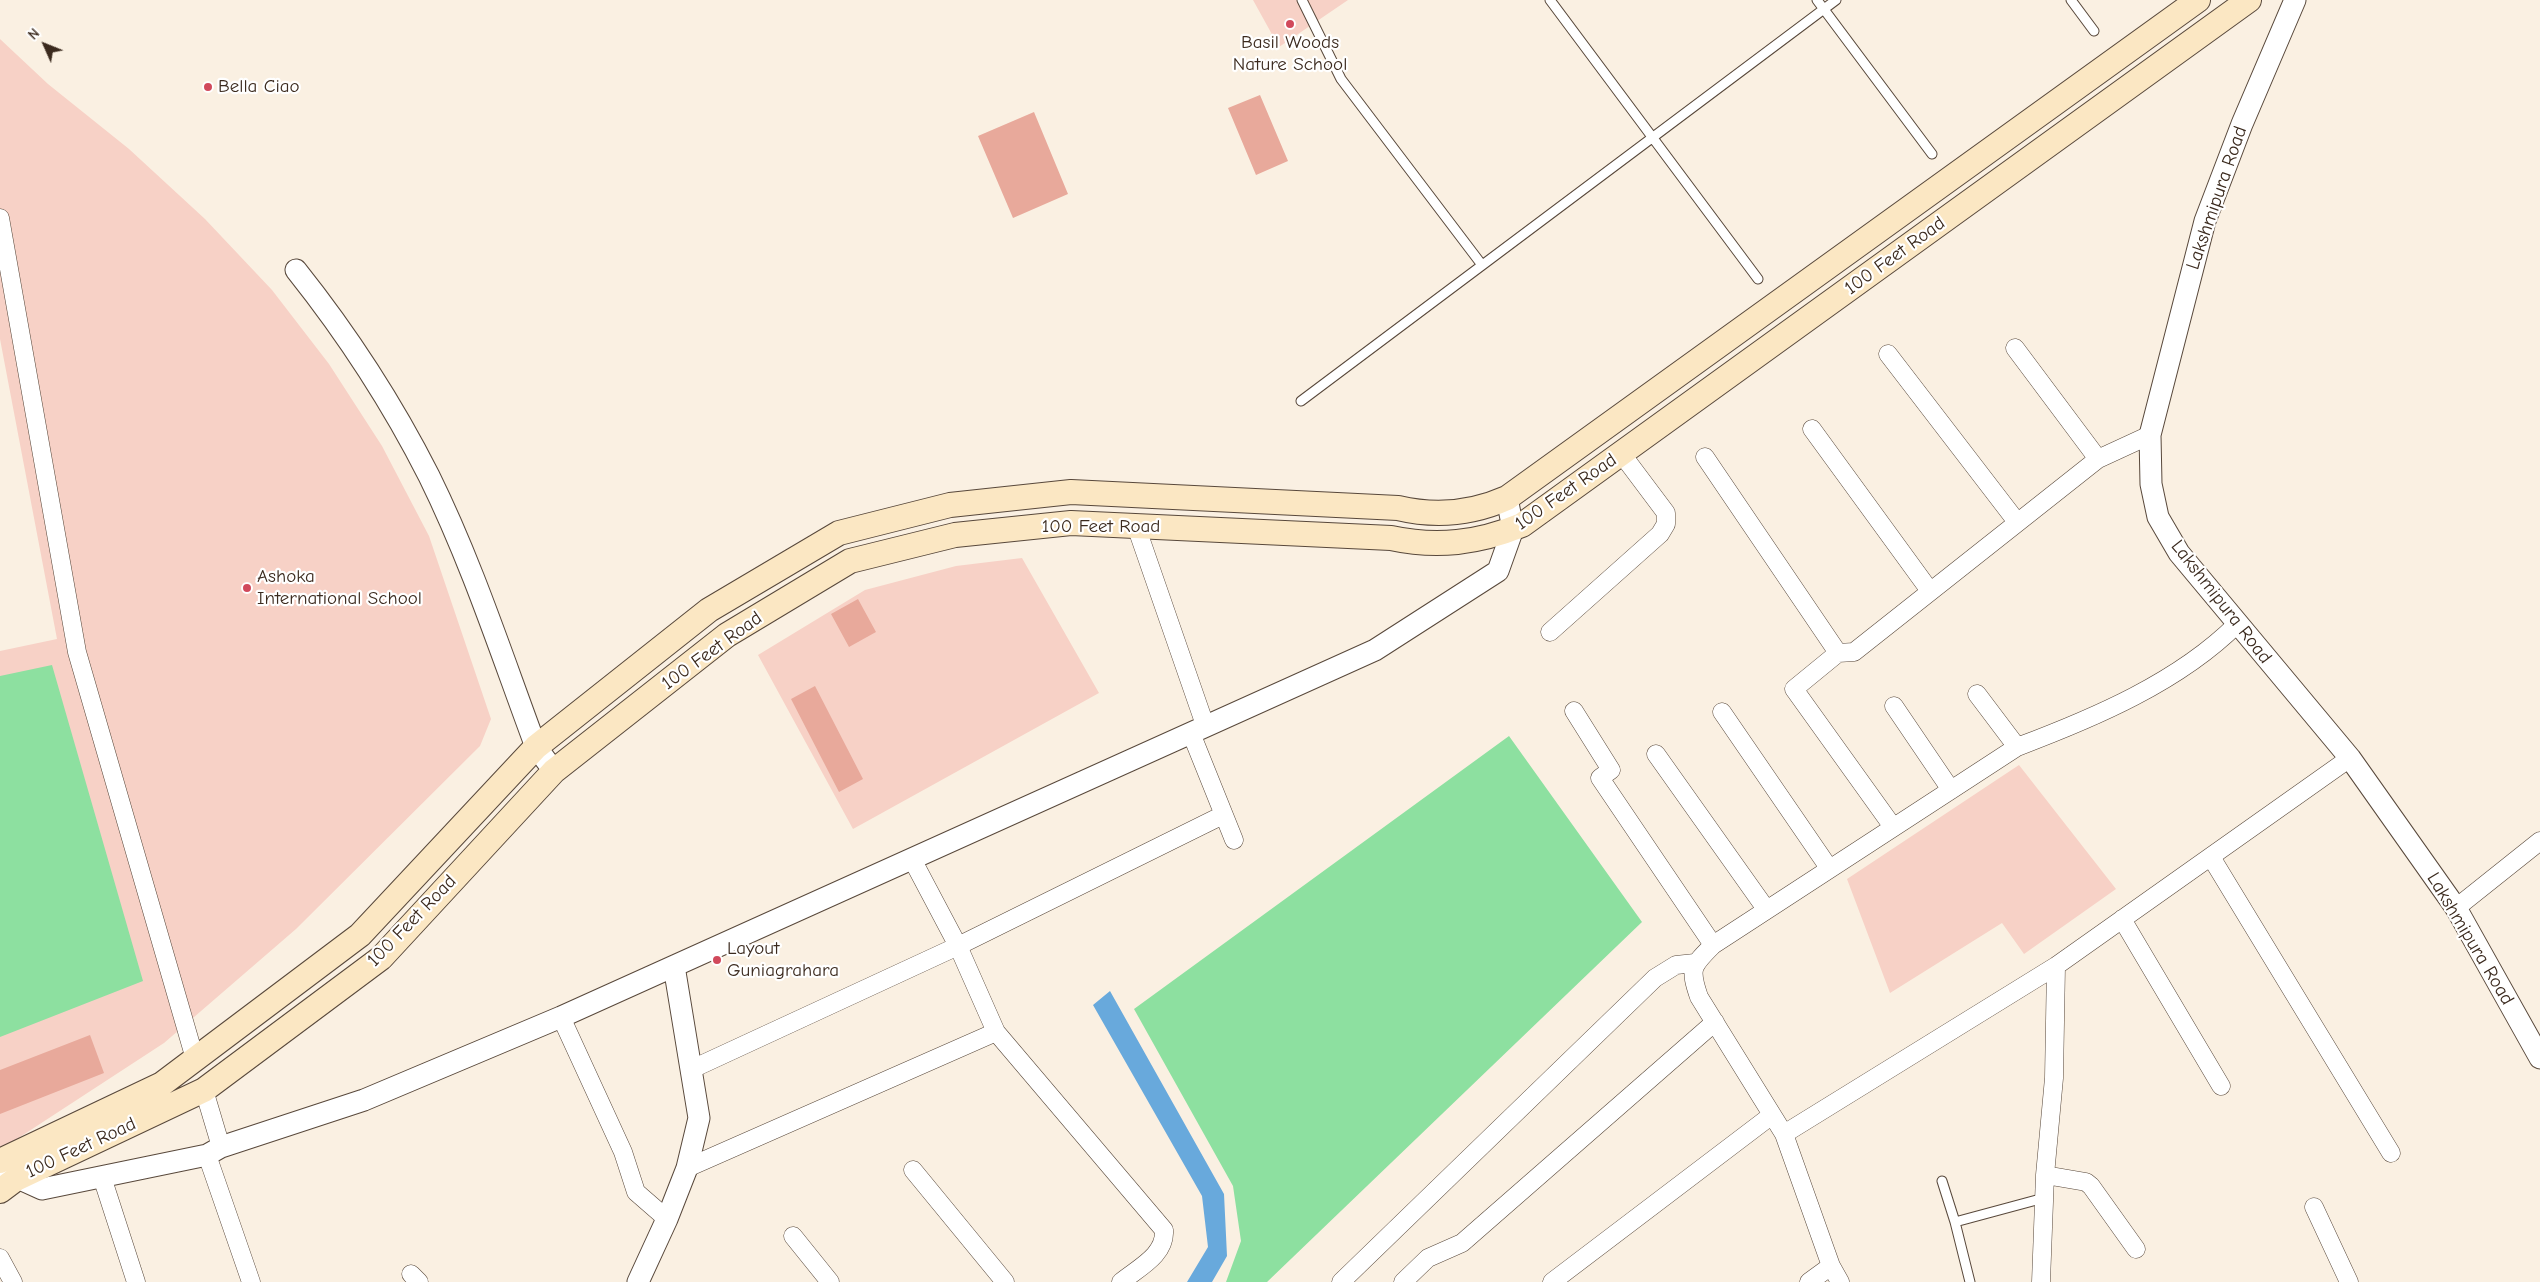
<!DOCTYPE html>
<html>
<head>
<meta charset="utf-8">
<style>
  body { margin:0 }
  #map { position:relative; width:2540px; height:1282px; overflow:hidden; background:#faf0e2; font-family:"Comic Neue",sans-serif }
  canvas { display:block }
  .north { position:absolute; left:20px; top:20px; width:50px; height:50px; -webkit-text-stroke:4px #fff; paint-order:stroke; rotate:314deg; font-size:14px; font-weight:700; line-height:20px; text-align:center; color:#3b2a1e }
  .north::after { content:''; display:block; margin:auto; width:18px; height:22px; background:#3b2a1e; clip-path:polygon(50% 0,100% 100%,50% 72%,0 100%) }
</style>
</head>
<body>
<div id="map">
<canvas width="2540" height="1282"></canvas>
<div class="north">N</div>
</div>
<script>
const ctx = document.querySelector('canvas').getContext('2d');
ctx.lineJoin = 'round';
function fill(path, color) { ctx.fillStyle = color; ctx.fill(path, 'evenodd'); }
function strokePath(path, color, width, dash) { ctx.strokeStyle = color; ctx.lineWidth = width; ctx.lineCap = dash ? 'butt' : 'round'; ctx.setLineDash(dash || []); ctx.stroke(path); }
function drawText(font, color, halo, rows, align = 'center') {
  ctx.font = font + ' "Comic Neue",sans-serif'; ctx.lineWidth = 4.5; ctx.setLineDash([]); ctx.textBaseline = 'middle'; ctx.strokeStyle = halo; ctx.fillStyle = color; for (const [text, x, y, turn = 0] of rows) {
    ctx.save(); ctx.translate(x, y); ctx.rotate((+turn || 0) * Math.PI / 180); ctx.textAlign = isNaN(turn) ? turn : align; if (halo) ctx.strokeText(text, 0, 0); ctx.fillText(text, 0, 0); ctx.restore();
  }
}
fill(new Path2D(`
  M1253,0H1348L1279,47Z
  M0,39L48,84L129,149L205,219L272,290L329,364L382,446L429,536L491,719L480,746L296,929L164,1043L0,1150V651L57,639L0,339Z
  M1022,558L1099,693L853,829L758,655L865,590L956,566Z
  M2019,765L2116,889L2024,954L2002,923L1890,993L1847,879Z`), '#f7d1c6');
fill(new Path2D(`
  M52,665L143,981L0,1037V676Z
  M1509,736L1642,922L1267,1282H1226L1241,1241L1233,1186L1134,1009Z`), '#8de0a0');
fill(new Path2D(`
  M1110,991L1224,1194L1227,1256L1212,1282H1187L1208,1247L1202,1196L1093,1005Z`), '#68a9dc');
fill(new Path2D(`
  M1260,95L1288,161L1256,175L1228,108Z
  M1034,112L1068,194L1013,218L978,136Z
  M858,599L876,632L849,647L831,614Z
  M815,686L863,779L839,792L791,699Z
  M90,1035L104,1073L0,1114V1070Z`), '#e8a99b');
const service = new Path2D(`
  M1302,0L1341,79L1482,265
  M1550,0L1758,279
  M1817,0L1932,154
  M2071,0L2094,31
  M1301,401L1836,0
  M1942,1181L1955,1222L2044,1198
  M1955,1222L1970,1282`);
const minor = new Path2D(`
  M0,218L77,652L195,1059
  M2015,348L2098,459
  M1888,354L2017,522
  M1812,429L1930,591
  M1705,457L1838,653L1854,652L2098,459L2150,435
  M1136,526L1205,725
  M1550,632L1660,534L1666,524V513L1621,453
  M1838,653L1794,689L1893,827
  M1977,694L2017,747
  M1894,706L1951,790
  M1574,711L1611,770L1600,778L1713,945L2017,747C2094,718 2179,682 2237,624
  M1722,712L1829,868
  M1191,733L1234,840
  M1656,754L1766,909
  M2211,857L2391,1153
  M912,859L958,946L996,1032L1164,1230C1166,1255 1138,1268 1121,1282
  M2456,908L2540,841
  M2122,919L2221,1086
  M1713,945C1692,966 1689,968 1699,997L1784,1134L1831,1266L1840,1282
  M561,1017L623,1152L636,1192L667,1219
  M692,1069L958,946L1223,815
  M204,1090L221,1147
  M1784,1134L2056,966L2350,758
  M207,1155L251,1282
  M687,1168L996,1032
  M913,1170L1005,1282
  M2045,1175L2086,1182L2091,1186L2136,1249
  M102,1177L136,1282
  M2314,1207L2349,1282
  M793,1236L830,1282
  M0,1258L13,1282
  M411,1274L419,1282
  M1341,1282L1655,978L1676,965L1695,963
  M1403,1282L1428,1258L1462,1243L1715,1022
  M1552,1282L1772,1115
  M1809,1282L1831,1266
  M2041,1282L2045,1175L2054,1078L2056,966`);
const tertiary = new Path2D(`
  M2295,0L2242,124L2205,221L2150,435L2151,484L2158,517L2179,553L2350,758L2456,908L2540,1058
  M296,270C347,334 392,403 429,476C472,563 502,656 536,747L554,771
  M0,1170L42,1189L207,1155L221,1147L364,1100L561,1017L1375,650L1498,571L1513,529L1507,498
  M638,1282L667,1219L687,1168L699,1118L674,966`);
const secondary = new Path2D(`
  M0,1161L162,1084L360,935L536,747L709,610L839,533L950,505L1071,492L1398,508C1436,517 1471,514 1507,498L2198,0
  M0,1191L16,1179L204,1090L381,958L554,771L727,635L850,561L955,535L1071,523L1391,538C1437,548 1478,543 1522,525L2249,0`);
strokePath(service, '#58483b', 11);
strokePath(minor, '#58483b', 19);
strokePath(tertiary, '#58483b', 23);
strokePath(secondary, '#58483b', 26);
strokePath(service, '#fff', 9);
strokePath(minor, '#fff', 18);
strokePath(tertiary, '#fff', 21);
strokePath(secondary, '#fbe7c3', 24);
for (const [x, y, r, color] of [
  [1290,24,5,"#d1495b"],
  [208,87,5,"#d1495b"],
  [247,588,5,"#d1495b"],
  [717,960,5,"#d1495b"]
]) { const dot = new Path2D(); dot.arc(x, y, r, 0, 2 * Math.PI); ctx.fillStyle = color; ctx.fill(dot); strokePath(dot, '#fff', 2); }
drawText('19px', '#3b2a1e', '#fff', [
  ["Basil Woods",1290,43,"center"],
  ["Nature School",1290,65,"center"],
  ["Bella Ciao",218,87],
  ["Ashoka",257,577],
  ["International School",257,599],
  ["Layout",727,949],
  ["Guniagrahara",727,971]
], 'left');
drawText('19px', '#3b2a1e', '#fff', [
  ["Lakshmipura Road",2217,198,-71],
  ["100 Feet Road",1895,256,-36],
  ["100 Feet Road",1566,492,-35],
  ["100 Feet Road",1101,527],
  ["Lakshmipura Road",2221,602,52],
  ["100 Feet Road",712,651,-36],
  ["100 Feet Road",412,921,-46],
  ["Lakshmipura Road",2470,939,59],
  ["100 Feet Road",81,1148,-25]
]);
</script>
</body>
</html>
